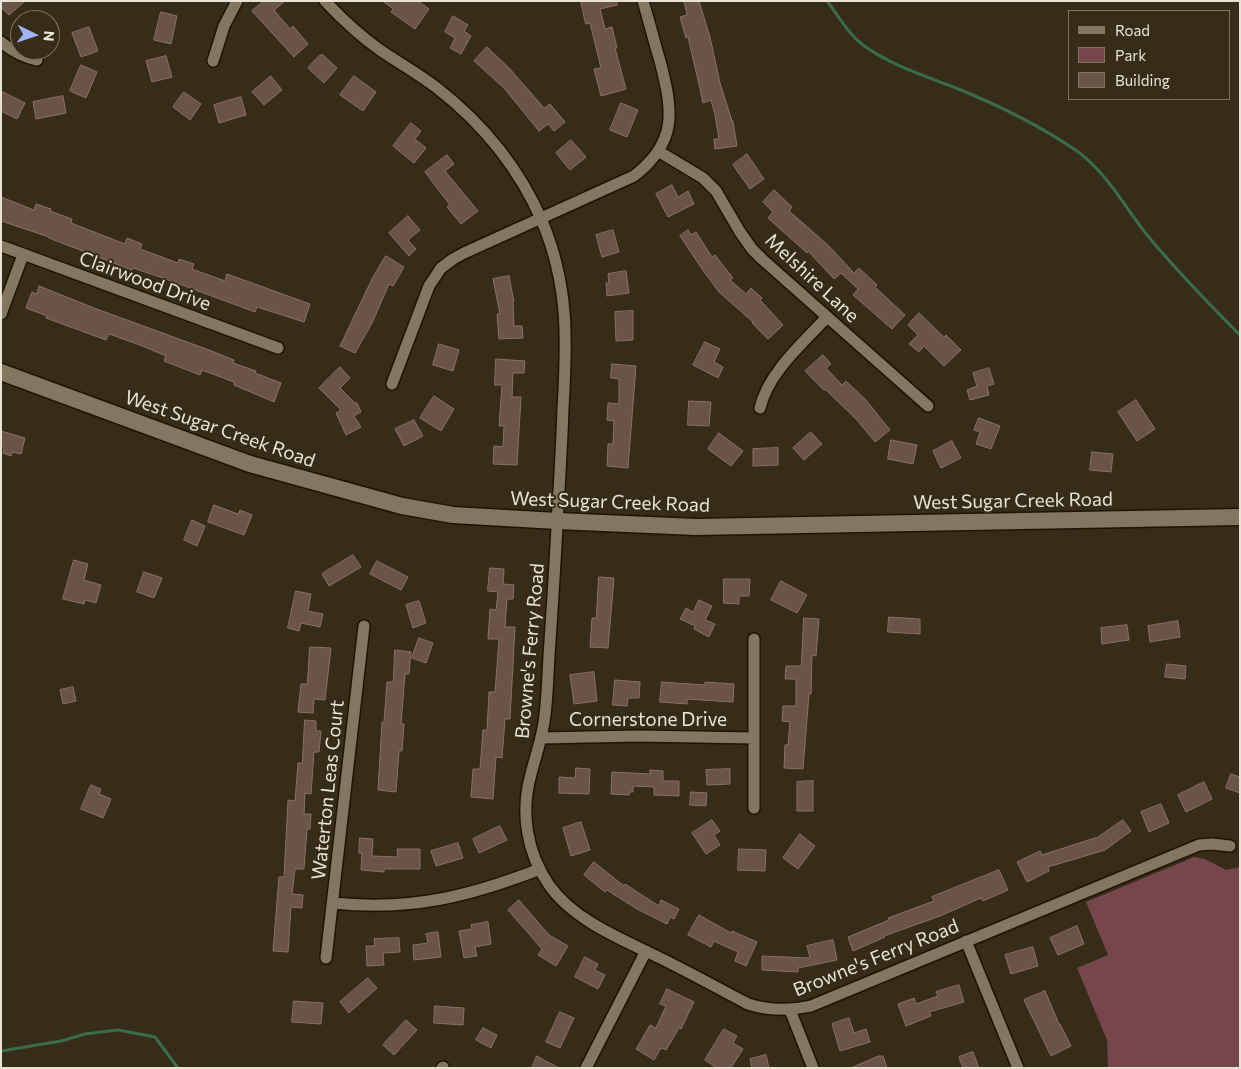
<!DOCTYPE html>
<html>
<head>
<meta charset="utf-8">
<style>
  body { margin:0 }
  #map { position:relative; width:1241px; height:1069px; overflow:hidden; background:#362c17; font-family:Commissioner,sans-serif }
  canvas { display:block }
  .frame { position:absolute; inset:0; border:2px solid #e9e3d6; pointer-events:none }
  .legend { position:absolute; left:1068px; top:10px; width:162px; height:90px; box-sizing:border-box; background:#362c17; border:1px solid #7e7563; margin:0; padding:6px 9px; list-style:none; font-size:15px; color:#e9e3d6 }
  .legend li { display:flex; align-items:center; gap:10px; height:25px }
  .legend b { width:25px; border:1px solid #7e7563 }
  .north { position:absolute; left:10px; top:10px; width:50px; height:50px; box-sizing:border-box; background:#362c17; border:1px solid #7e7563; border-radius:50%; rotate:94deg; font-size:14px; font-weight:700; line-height:20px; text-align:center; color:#e9e3d6 }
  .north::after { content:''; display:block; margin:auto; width:18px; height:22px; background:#a1b3fd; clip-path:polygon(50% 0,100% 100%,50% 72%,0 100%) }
</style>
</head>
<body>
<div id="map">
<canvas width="1241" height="1069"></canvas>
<div class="frame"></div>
<ul class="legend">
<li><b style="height:6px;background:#837760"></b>Road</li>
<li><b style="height:14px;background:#76474a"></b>Park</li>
<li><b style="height:14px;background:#6a5347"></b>Building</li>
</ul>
<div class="north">N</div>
</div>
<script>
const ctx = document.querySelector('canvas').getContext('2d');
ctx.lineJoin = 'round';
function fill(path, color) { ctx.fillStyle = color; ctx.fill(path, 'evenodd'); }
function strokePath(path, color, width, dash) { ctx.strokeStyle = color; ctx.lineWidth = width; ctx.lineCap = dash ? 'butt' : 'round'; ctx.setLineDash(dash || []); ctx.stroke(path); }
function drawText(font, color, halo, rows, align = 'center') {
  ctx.font = font + ' Commissioner,sans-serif'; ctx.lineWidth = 4; ctx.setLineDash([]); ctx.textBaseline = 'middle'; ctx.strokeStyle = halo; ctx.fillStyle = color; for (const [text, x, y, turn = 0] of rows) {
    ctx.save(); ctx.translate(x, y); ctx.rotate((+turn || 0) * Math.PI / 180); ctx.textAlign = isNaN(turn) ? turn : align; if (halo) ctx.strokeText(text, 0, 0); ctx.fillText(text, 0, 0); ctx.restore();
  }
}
fill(new Path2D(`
  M1194,857L1205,859L1226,870L1240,867V1068H1108L1107,1040L1077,968L1108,955L1086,902Z`), '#76474a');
strokePath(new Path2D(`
  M827,1C839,16 847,33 863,45C890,65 925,76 956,88C998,105 1039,125 1077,151C1107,173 1124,206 1147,235C1176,270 1208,303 1240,335
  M1,1051L61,1041L85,1034L118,1030L155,1037L178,1068`), '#396d4a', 3);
const building = new Path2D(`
  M1,1H25L9,15L1,7Z
  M264,1H285L274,10L290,29L293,26L308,44L294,57L252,11Z
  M383,1H418L429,9L415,29L391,12L393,9Z
  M581,1H617V5L600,9L605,29L612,27L617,48H615L626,89L601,96L594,69L601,68L590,23L586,24Z
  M684,1H699L710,37L720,83L732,121H733L737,146L715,149L714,139H719L715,115L711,100L703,103L700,89L688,37L686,38L680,17L687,15Z
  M161,12L177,16L171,44L154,40Z
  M453,16L468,25L464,31L471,36L461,54L450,48L455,38L445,32Z
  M89,27L98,51L81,57L72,33Z
  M487,47L510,69L544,108L550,104L565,122L554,131L548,124L539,131L504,88L474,61Z
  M320,55H323L337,68L324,83L308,68Z
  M166,56L172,77L152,82L146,61Z
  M81,65L97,72L86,98L70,91Z
  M271,76L282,90L264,105L252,92Z
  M354,76L376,92L363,111L340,95Z
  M1,91L25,103L17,119L1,111Z
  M184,92L201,104L190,120L173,107Z
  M63,96L66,113L36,119L33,102Z
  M241,97L246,115L219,123L214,105Z
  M621,103L638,110L627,137L610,130Z
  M411,123L421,131L415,139L426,148L414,163L393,146Z
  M571,140L586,157L570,170L556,153Z
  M747,154L764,179L750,189L733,165Z
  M447,155L454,164L445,171L478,211L461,224L447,207L450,205L425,172Z
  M672,185L678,197L688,191L694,204L668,217L656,194Z
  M774,190L792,207L789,211L828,245L854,273L859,268L877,285L875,287L905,315L892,329L853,295L858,289L841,273L834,279L808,251L807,253L768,218L773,212L763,202Z
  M1,197L34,210L36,204L51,209L50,211L72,219L71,223L125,244L127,238L142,244L140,249L178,263L179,259L194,264L192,269L225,281L227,274L310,304L304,322L257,307L255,312L163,278L133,268L132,270L49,238V237L1,221Z
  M408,216L420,230L408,240L416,249L409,256L389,233Z
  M613,230L619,252L602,257L596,235Z
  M688,230L691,235L696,232L712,257L715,255L733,278L730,280L746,294L751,288L762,298L760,300L783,325L768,339L752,323L753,322L719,292L702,269L680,236Z
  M386,256L404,267L393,286L389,284L372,323L355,353L340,346L373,277Z
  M626,271L629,293L607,296L606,283H609L608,274Z
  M509,276L514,302H513L514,326H522L523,338L499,339L497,314H500L493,279Z
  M39,286L94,308L209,350L234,360L233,363L256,371L255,373L281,383L274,402L234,385V382L202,370L200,375L164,361L166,356L140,345L109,334L106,340L46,318L47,316L26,308L32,292L37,294Z
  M633,311V340L616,341L615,312Z
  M919,313L944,337L946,335L961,350L944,366L924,346L919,352L909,344L918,335L908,325Z
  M705,342L720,349L714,362L723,367L718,378L693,365Z
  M439,344L459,350L453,371L433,365Z
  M823,355L831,364L826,368L842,385L846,381L866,400L890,430L875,442L857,420L825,389L824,390L805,371Z
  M496,359L525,361L524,373H513L512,397H521L517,465L493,464L494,446L503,447L504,426H499L502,385H495Z
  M612,364L636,366L628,468L607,466L608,444H613L614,421L607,420L608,403L619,404V379L611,378Z
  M340,367L350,378L340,388L355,403H357L361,412L354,416L361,427L346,435L336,413L341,410L319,388Z
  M989,368L994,384L987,386L989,395L970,400L967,390L977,386L973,373Z
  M434,396L454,409L441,431L420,418Z
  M1136,400L1155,429L1137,441L1118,412Z
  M689,401L711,402L709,426L688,425Z
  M979,418L1000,426L991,449L976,444L980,432L974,430Z
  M414,420L423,436L404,446L395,429Z
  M1,431L25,438L21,454L12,452L11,456L3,453L4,447L1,446Z
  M811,432L822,444L804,460L793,448Z
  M719,433L743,451L731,466L708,449Z
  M891,440L917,445L913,464L888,459Z
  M952,441L961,458L941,468L933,451Z
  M778,448V465L753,466V449Z
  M1092,452L1113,454L1111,472L1090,470Z
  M214,505L238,514L240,510L252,515L244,535L208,522Z
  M192,520L205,526L197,546L184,540Z
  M353,555L361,567L329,586L322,574Z
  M74,560L88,564L84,580L101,585L96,603L85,600L84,604L63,599Z
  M377,561L408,577L401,590L370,574Z
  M490,568L504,569L503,584L514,585L513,599H507L505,627H515L510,719H505L502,758L496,757L493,799L471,797L473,769H480L483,730H487L489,692H495L499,639H488L490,609L496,610L498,592L488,591Z
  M144,572L162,578L154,598L137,592Z
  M599,577L614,578L608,648L590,647L592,618H596Z
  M724,579H750L749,596H739V604L724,603Z
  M781,581L807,595L797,613L771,600Z
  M296,591L311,594L308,611L323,614L320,627L301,623L299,631L288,628Z
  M699,600L712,606L705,620L715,624L709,637L694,629L695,626L680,619L686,608L693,612Z
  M419,601L426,623L413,628L406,605Z
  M889,617L920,619V634L888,632Z
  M804,618L819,619L816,656L812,655L811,694H809L803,769L784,768L785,745H788L790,722L782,721L783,706H796V679H785L786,666H801Z
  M1178,621L1180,637L1150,642L1148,626Z
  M1127,625L1129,640L1102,644L1101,628Z
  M419,638L433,643L426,663L412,658Z
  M310,647L331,648L325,700L314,699L313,713L298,712L301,684H307Z
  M395,650L411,652L409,674H405L401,724H404L402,751H399L396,792L378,790L382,722H384L387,682H393Z
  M1167,664L1186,666L1185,679L1165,677Z
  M594,672L597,701L574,704L570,675Z
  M615,680L640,682L639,698H628L627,706L613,705Z
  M662,682L705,685V682L734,684L733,702L687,699V704L660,702Z
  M73,687L76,701L63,704L60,690Z
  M305,720L316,721V731H321L319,752H314L311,794L305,793L304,814H311L310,829H307L304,869H295L292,894L303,895L302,908L291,907L288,952L273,951L279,877H284L288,800L295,801L298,763H302Z
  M576,768L590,769L589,794L559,793V777L575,778Z
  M730,769V784L707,785L706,770Z
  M650,770L663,771V781H679V796L654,795V787L633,786V792H629V795L611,794L612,772L650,774Z
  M1231,774L1240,777V793L1226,788Z
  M813,781V811H797V782Z
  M1204,782L1212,799L1186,812L1178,795Z
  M91,785L101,789L99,794L111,799L103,818L81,809Z
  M691,792L707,793L706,806L690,805Z
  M1161,804L1169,823L1149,832L1141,812Z
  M712,820L720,831L714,835L720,845L706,854L692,833Z
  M1123,820L1131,831L1105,850L1048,867L1049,871L1027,882L1017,862L1040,851L1042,855L1098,837Z
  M581,822L590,850L571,856L563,828Z
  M500,826L507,840L479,853L473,839Z
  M800,834L815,846L798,869L783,858Z
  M360,838L373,839L372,856L398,857L397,849H420V869H384V872L361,870L362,853H359Z
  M458,843L463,858L436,866L431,851Z
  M739,849L766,850L765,871L738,870Z
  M594,862L624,886L625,884L659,906L661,900L679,909L674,919L670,917L667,924L637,909L607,890L605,892L584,875Z
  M999,870L1008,890L983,901L981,898L940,916L884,936L885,937L853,951L848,937L889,920L888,918L934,901L932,897Z
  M519,900L549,935L568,946L556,966L538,955L542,949L508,910Z
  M699,915L731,933L732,931L757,942L746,966L735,961L738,952L714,941L711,947L688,935Z
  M488,922L491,944L475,947L477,956L464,958L459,931L472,929L471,925Z
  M1077,926L1084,944L1058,955L1050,938Z
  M438,932L441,957L414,960L413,945L428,943L426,934Z
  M399,938L400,952L383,953L384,965L367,966L366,946H375L374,939Z
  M833,940L837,960L798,968V972L762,970V956L810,958L807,946Z
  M1033,947L1038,966L1011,974L1005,955Z
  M585,957L598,964L595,970L605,975L598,989L575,977Z
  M368,978L377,988L349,1013L340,1002Z
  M959,985L964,1002L929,1012L931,1016L906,1026L898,1004L914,998L916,1004L938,996L936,992Z
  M667,989L694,1002L681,1029L679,1028L666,1050L661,1048L654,1060L636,1049L650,1025L656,1028L666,1006L660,1004Z
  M1045,991L1059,1024H1060L1071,1046L1051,1056L1024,1000Z
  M294,1001L323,1003L321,1024L292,1022Z
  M435,1006L464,1008L463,1025L434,1023Z
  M560,1012L574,1018L560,1048L546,1042Z
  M849,1018L854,1033L866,1029L870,1042L840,1051L832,1024Z
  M406,1020L417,1030L394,1055L383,1045Z
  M483,1028L497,1035L491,1048L476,1040Z
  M724,1029L737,1036L733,1043L743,1049L731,1068H717L705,1060Z
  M973,1052L979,1068H963L959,1057Z
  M766,1055L769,1068H752L750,1059Z
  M537,1056L542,1059L559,1068H532Z
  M879,1056H883L887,1068H851Z`);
fill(building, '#6a5347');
strokePath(building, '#8a7164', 1);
const minor = new Path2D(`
  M325,1C342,19 360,36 380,50C399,63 419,74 437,88C482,123 519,168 542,221C569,285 567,341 563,408C562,441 560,474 558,506C556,551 553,596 550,641C548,666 548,690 545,715C543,736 536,754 531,774C520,813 527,853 549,885C576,924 632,943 672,964C698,977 723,991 748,1004C770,1011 789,1011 811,1006L1199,845L1212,844L1230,846
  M1,42C13,52 23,57 37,60
  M213,61L224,26L237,1
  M658,151L703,178L716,191L740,232L752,249L762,259L928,406
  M1,246L278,348
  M1,314L23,255
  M392,384L429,286L441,268L453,259L464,253L634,176C678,142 673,111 660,61C654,41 649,21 643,1
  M760,408C768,373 803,343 827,317
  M754,639V808
  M541,738L638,736L754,738
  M333,903C410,911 468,897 540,869
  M966,941L1018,1068
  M326,958L364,626
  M790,1010L813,1068
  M442,1068L443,1067
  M586,1068L646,951`);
const secondary = new Path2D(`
  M1,372L250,464L402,506L453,515L557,521L696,527L1240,517`);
strokePath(minor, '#1d1402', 14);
strokePath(secondary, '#1d1402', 19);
strokePath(minor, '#837760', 11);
strokePath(secondary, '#837760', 16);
drawText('19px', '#e9e3d6', '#362c17', [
  ["Melshire Lane",812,278,43],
  ["Clairwood Drive",145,281,20],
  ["West Sugar Creek Road",220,429,19],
  ["West Sugar Creek Road",1013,501,-1],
  ["West Sugar Creek Road",610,502,2],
  ["Browne's Ferry Road",530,651,-85],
  ["Cornerstone Drive",648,720],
  ["Waterton Leas Court",328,790,-84],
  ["Browne's Ferry Road",876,958,-22]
]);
</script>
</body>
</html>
